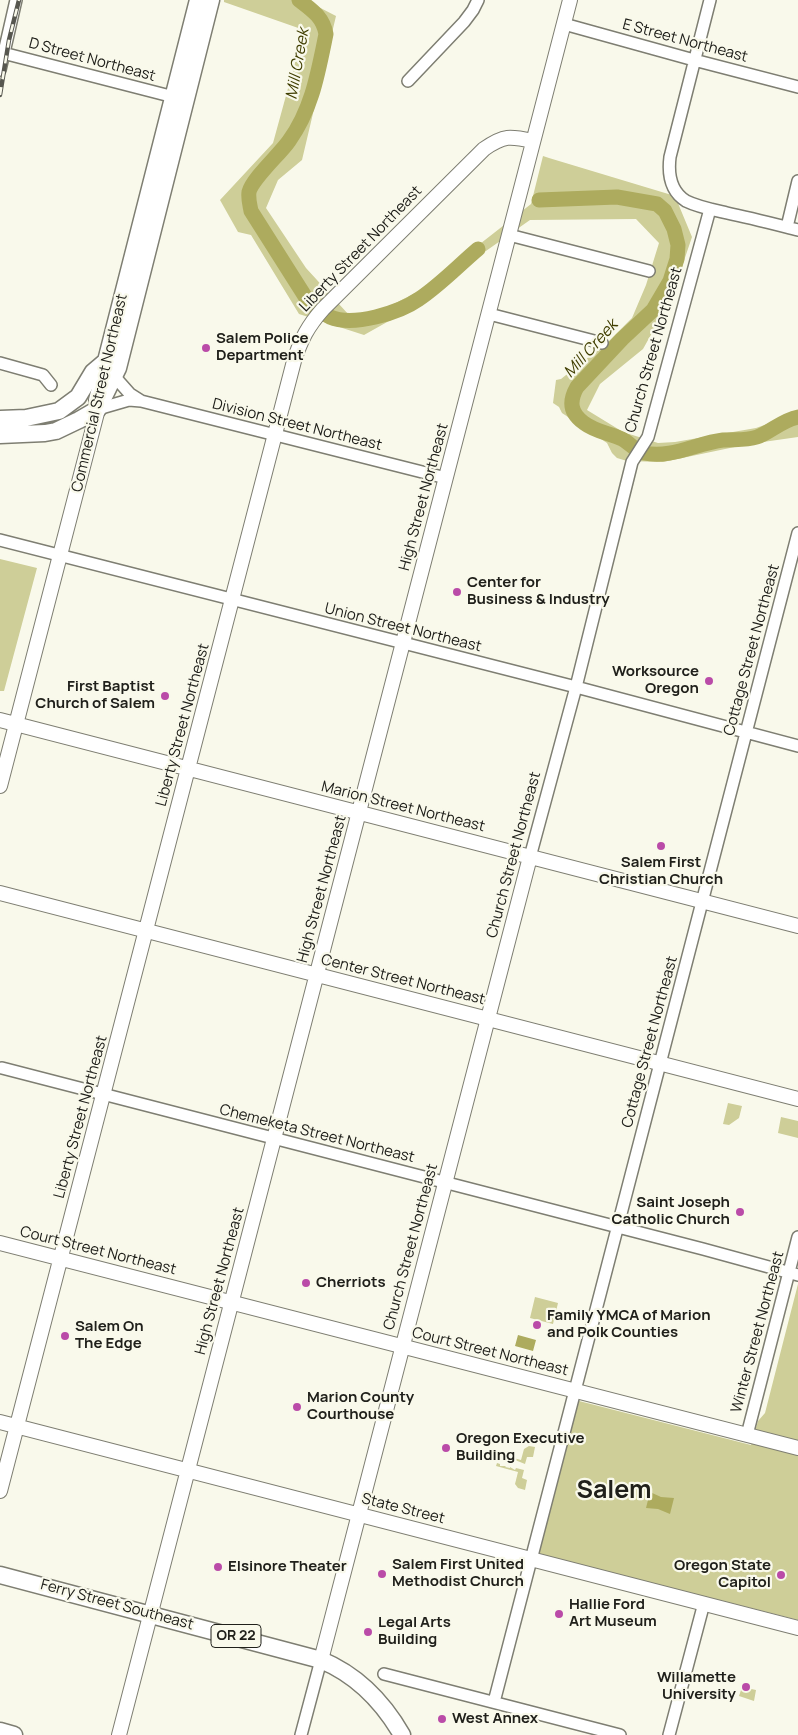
<!DOCTYPE html>
<html>
<head>
<meta charset="utf-8">
<style>
  body { margin:0 }
  canvas { display:block; background:#f9f9eb }
</style>
</head>
<body>
<canvas width="798" height="1735"></canvas>
<script>
const ctx = document.querySelector('canvas').getContext('2d');
ctx.lineJoin = 'round';
function fill(path, color) { ctx.fillStyle = color; ctx.fill(path, 'evenodd'); }
function strokePath(path, color, width, dash) { ctx.strokeStyle = color; ctx.lineWidth = width; ctx.lineCap = dash ? 'butt' : 'round'; ctx.setLineDash(dash || []); ctx.stroke(path); }
function drawText(font, color, halo, rows, align = 'center') {
  ctx.font = font + ' Manrope,sans-serif'; ctx.lineWidth = 4.5; ctx.setLineDash([]); ctx.textBaseline = 'middle'; ctx.strokeStyle = halo; ctx.fillStyle = color; for (const [text, x, y, turn = 0] of rows) {
    ctx.save(); ctx.translate(x, y); ctx.rotate((+turn || 0) * Math.PI / 180); ctx.textAlign = isNaN(turn) ? turn : align; if (halo) ctx.strokeText(text, 0, 0); ctx.fillText(text, 0, 0); ctx.restore();
  }
}
fill(new Path2D(`
  M224,0H305L336,16L302,160L278,180L266,208L306,268L349,315L378,312L421,290L531,204L543,156L549,158L675,196L692,237L671,299L643,349L600,384L587,410L623,432L658,443L675,442L756,428L798,413V437L749,444L663,462L627,461L617,458L612,453L607,443L562,413L559,407L553,403L556,380L561,379L609,341L632,318L646,285L659,243L636,219L530,220L466,265L430,298L364,335L299,314L251,235L238,232L220,200L273,143L304,30L224,2Z
  M0,559L37,568L4,691H0Z
  M728,1103L742,1106L739,1118L729,1125L723,1124Z
  M781,1117L798,1121V1138L778,1133Z
  M798,1284V1620L538,1554L579,1401L751,1445L758,1421L765,1413Z
  M535,1297L558,1303L553,1324L530,1318Z
  M529,1446L535,1447L533,1457H527L525,1464L515,1460L511,1461L512,1459L508,1458L507,1459L502,1456L501,1458L498,1457L499,1454L521,1460L524,1449Z
  M497,1463L500,1464V1466H506L505,1467L510,1468V1467L515,1470L516,1468L524,1470L522,1478L527,1480L525,1490L518,1488L515,1484L518,1472L496,1466Z
  M742,1687L756,1690L754,1701L739,1696Z`), '#cece98');
fill(new Path2D(`
  M518,1335L536,1340L533,1351L515,1346Z
  M650,1492L661,1497L674,1498L670,1514L658,1509L646,1508Z`), '#adab5e');
strokePath(new Path2D(`
  M299,0C312,10 323,17 326,34C318,73 312,109 289,141C280,154 252,179 249,192C248,199 250,205 251,211L308,301C314,307 322,313 330,317C353,327 399,313 419,299C440,285 459,265 478,249
  M539,200L617,197L657,204L665,211L674,229L678,245L677,259L670,281L653,310L622,339L577,387C569,401 570,413 584,423C596,432 609,433 622,439C630,443 635,451 644,453C671,459 697,443 723,440C735,439 745,441 757,437C771,432 782,420 798,417`), '#adab5e', 15);
const minor = new Path2D(`
  M710,0L670,157C668,173 670,191 686,201C698,207 714,210 727,213C751,218 774,224 798,230
  M564,24L694,60L798,87
  M3,53L174,97
  M0,70L16,0
  M408,81L464,22L473,10L478,0
  M787,227L798,181
  M509,235L649,271
  M489,314L602,343
  M0,363L43,375L51,385
  M114,376L130,394L141,401
  M98,409L129,400L141,401L446,478
  M0,540L576,687L798,746
  M530,857L576,687L632,462L648,437L710,209
  M2,1068L703,1249L798,1275
  M747,1435L798,1237
  M384,1674L620,1735
  M494,1702L798,533
  M301,1735L321,1660
  M669,1735L704,1603`);
const major = new Path2D(`
  M0,720L798,926
  M0,786L98,409L96,400L106,361
  M0,893L798,1099
  M0,1243L798,1448
  M0,1422L798,1628
  M0,1491L294,361C301,339 308,326 323,309L484,149C504,135 510,136 533,141
  M321,1660L530,857
  M119,1735L570,0`);
const highway = new Path2D(`
  M0,419L26,418L59,411L78,397L93,372L106,361L198,0
  M0,435L45,433L56,431L79,420L98,409L118,368L211,0
  M0,1575L321,1660C357,1675 383,1702 402,1735
  M0,1731L14,1735`);
strokePath(minor, '#7e7e72', 14);
strokePath(major, '#7e7e72', 16);
strokePath(highway, '#7e7e72', 19);
strokePath(minor, '#fff', 11);
strokePath(major, '#fff', 14);
strokePath(highway, '#fff', 16);
const rail = new Path2D(`
  M0,95L9,40L19,0`);
strokePath(rail, '#575750', 4.5);
strokePath(rail, '#f9f9eb', 2.5, [8]);
for (const [x, y, r, color] of [
  [206,348,5,"#ba4ba8"],
  [457,592,5,"#ba4ba8"],
  [709,681,5,"#ba4ba8"],
  [165,696,5,"#ba4ba8"],
  [661,846,5,"#ba4ba8"],
  [740,1212,5,"#ba4ba8"],
  [306,1283,5,"#ba4ba8"],
  [537,1325,5,"#ba4ba8"],
  [65,1336,5,"#ba4ba8"],
  [297,1407,5,"#ba4ba8"],
  [446,1448,5,"#ba4ba8"],
  [218,1567,5,"#ba4ba8"],
  [382,1574,5,"#ba4ba8"],
  [781,1575,5,"#ba4ba8"],
  [559,1614,5,"#ba4ba8"],
  [368,1632,5,"#ba4ba8"],
  [746,1687,5,"#ba4ba8"],
  [442,1719,5,"#ba4ba8"]
]) { const dot = new Path2D(); dot.arc(x, y, r, 0, 2 * Math.PI); ctx.fillStyle = color; ctx.fill(dot); strokePath(dot, '#f9f9eb', 2); }
for (const [x, y, w] of [
  [236,1636,50]
]) { const box = new Path2D(); box.roundRect(x - w / 2, y - 11.5, w, 23, 4); ctx.fillStyle = '#f9f9eb'; ctx.fill(box); strokePath(box, '#20201b', 1); }
drawText('bold 14px', '#20201b', null, [
  ["OR 22",236,1636]
]);
drawText('15px', '#20201b', '#f9f9eb', [
  ["E Street Northeast",685,41,15],
  ["D Street Northeast",92,60,15],
  ["Liberty Street Northeast",361,249,-46],
  ["Church Street Northeast",654,350,-74],
  ["Commercial Street Northeast",100,393,-77],
  ["Division Street Northeast",297,425,14],
  ["High Street Northeast",424,497,-75],
  ["Union Street Northeast",403,628,14],
  ["Cottage Street Northeast",752,650,-75],
  ["Liberty Street Northeast",183,725,-75],
  ["Marion Street Northeast",403,807,14],
  ["Church Street Northeast",514,855,-75],
  ["High Street Northeast",322,889,-75],
  ["Center Street Northeast",403,980,14],
  ["Cottage Street Northeast",650,1042,-75],
  ["Liberty Street Northeast",81,1117,-75],
  ["Chemeketa Street Northeast",317,1134,14],
  ["Church Street Northeast",411,1247,-75],
  ["Court Street Northeast",98,1251,14],
  ["High Street Northeast",220,1281,-75],
  ["Winter Street Northeast",758,1332,-75],
  ["Court Street Northeast",490,1352,14],
  ["State Street",403,1509,14],
  ["Ferry Street Southeast",117,1605,15]
]);
drawText('bold 15px', '#20201b', '#f9f9eb', [
  ["Salem Police",216,339],
  ["Department",216,356],
  ["Center for",467,583],
  ["Business & Industry",467,600],
  ["Worksource",699,672,"right"],
  ["Oregon",699,689,"right"],
  ["First Baptist",155,687,"right"],
  ["Church of Salem",155,704,"right"],
  ["Salem First",661,863,"center"],
  ["Christian Church",661,880,"center"],
  ["Saint Joseph",730,1203,"right"],
  ["Catholic Church",730,1220,"right"],
  ["Cherriots",316,1283],
  ["Family YMCA of Marion",547,1316],
  ["and Polk Counties",547,1333],
  ["Salem On",75,1327],
  ["The Edge",75,1344],
  ["Marion County",307,1398],
  ["Courthouse",307,1415],
  ["Oregon Executive",456,1439],
  ["Building",456,1456],
  ["Salem First United",392,1565],
  ["Methodist Church",392,1582],
  ["Oregon State",771,1566,"right"],
  ["Capitol",771,1583,"right"],
  ["Elsinore Theater",228,1567],
  ["Hallie Ford",569,1605],
  ["Art Museum",569,1622],
  ["Legal Arts",378,1623],
  ["Building",378,1640],
  ["Willamette",736,1678,"right"],
  ["University",736,1695,"right"],
  ["West Annex",452,1719]
], 'left');
drawText('italic 16px', '#403e00', '#f9f9eb', [
  ["Mill Creek",298,64,-80],
  ["Mill Creek",591,349,-48]
]);
drawText('bold 25px', '#20201b', '#f9f9eb', [
  ["Salem",614,1491]
]);
</script>
</body>
</html>
